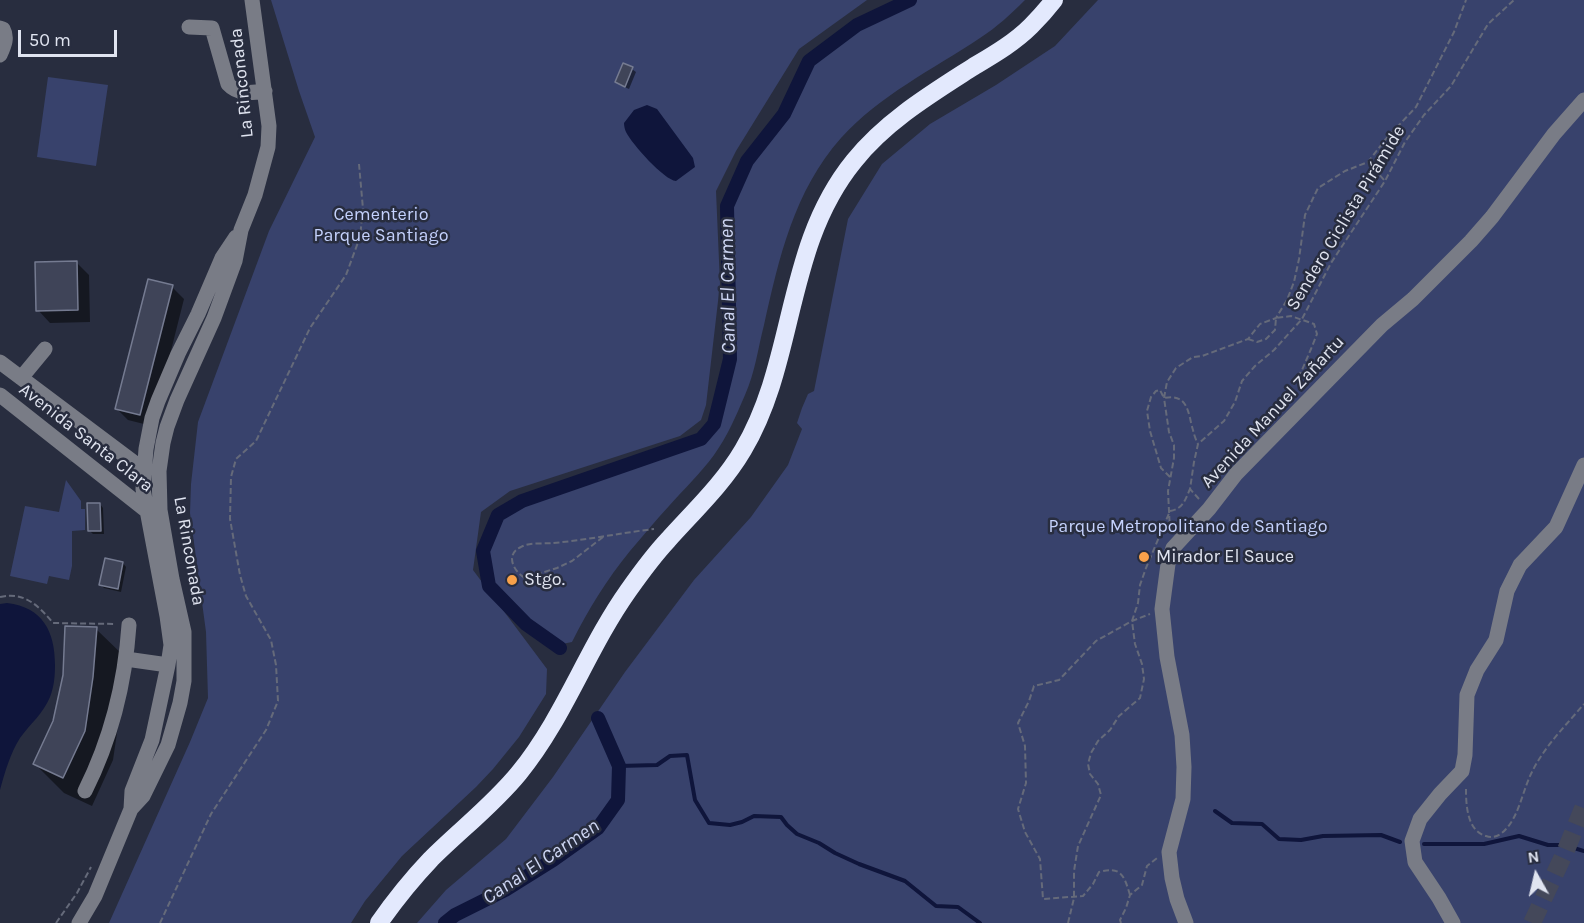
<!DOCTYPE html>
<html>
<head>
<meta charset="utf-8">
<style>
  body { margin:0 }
  #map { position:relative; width:1584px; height:923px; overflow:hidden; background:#282d3f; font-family:Karla,sans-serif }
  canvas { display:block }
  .north { position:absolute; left:1506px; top:845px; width:60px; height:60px; -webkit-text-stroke:4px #282d3f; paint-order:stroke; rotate:352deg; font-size:16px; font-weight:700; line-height:24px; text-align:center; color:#e0e4f0 }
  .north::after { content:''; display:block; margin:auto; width:21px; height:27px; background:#e0e4f0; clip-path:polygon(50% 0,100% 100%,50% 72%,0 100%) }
  .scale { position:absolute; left:18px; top:30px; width:99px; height:27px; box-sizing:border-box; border:3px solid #e0e4f0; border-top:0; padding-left:8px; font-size:18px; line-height:21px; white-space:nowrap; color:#e0e4f0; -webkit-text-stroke:4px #282d3f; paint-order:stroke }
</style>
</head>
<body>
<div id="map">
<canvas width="1584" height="923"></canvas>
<div class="north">N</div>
<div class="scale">50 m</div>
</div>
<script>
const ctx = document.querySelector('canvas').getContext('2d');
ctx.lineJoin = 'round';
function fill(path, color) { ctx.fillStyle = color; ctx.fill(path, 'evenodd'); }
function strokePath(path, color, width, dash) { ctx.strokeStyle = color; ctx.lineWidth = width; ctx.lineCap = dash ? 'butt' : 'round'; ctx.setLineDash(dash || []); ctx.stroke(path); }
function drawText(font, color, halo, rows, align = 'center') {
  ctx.font = font + ' Karla,sans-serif'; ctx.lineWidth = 5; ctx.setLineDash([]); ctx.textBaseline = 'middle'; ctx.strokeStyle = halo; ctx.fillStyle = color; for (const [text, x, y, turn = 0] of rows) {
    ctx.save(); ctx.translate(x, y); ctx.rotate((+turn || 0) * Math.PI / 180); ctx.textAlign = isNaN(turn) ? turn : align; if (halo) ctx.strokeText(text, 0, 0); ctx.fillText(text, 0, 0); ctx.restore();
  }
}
fill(new Path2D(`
  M271,0H867L799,49L736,151L716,191L720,284L706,405L701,420L680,436L510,491L481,512L473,570L547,669L546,694L519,737L493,769L476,787L402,856L365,901L351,923H109L190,742L208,698L206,632L190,513L191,484L198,422L269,231L315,137L299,91Z
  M917,0H1025C1011,14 997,27 980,38C932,70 880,95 841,138C794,191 779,258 764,325C758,348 755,373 745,395C736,416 727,437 714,455C700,474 684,489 669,506C655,521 643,536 630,551C607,579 588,610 572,642L562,644L529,621L493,584L487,551L501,518L524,505L703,442L717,426L734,360L731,207L751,163L788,117L813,64L859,29Z
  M1098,0H1584V923H417L446,890L506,839L553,777L625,672L694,580L751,517L788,465L802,429L797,423L802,408L808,394L814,391L848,219L882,164L930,124L996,85L1055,46Z
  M48,77L108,85L96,166L37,157Z
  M66,480L81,501V509H85V530L72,531V566L69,580L49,576L47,584L10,576L25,506L59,512Z`), '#38426c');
fill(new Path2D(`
  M647,105L657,109L693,158L695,167L676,181C664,180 632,144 626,132C625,130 624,126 624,123L634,110Z
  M7,603C43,607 55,632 55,665C55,676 54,687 50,697C43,714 30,724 20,738C10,754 5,772 0,790V604Z`), '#0f153b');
fill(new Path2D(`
  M624,65L632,69L636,72L629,89L620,85L617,82Z
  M77,263L89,275L90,322L50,323L38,310Z
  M172,287L184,299L152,426L128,420L116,408Z
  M100,504L103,508L104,534H93L90,531Z
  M123,563L126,567L121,592L104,588L100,584Z
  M96,629L125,657L121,706L113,760L92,806L64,793L35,764Z`), '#0007');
strokePath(new Path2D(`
  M619,766L657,765L670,756L687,755L695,800L709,823L730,825L742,822L754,816L781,817L787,825L797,834L819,843L835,853L859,864L905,881L936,906L958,907L980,923
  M1215,811L1232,823L1262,824L1279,839L1301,840L1323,836L1381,835L1400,842
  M1424,844H1484L1519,836L1548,845H1564L1584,851`), '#0f153b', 4);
strokePath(new Path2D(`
  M560,648L526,624L489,586L483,551L498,515L522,501L701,439L714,424L730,359L727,206L747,161L784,114L809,61L857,25L910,0
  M445,923L455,915L505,890L553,860L598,828L618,800L619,766L598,718`), '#0f153b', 14);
const building = new Path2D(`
  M623,63L633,67L625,87L615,82Z
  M77,261L78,310L36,311L35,262Z
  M148,279L173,285L140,415L115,409Z
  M87,503H100L101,531H88Z
  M105,558L123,562L118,589L99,585Z
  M65,626L97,627L93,677L85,731L63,778L33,764L53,721L63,675Z`);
fill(building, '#3f4458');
strokePath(building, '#757b91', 1.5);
strokePath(new Path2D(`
  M1532,923L1566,850L1584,806`), '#44485a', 18, [18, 9]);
strokePath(new Path2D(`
  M1368,162L1384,180
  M1248,339L1257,342L1266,339L1275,330L1276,318L1291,316L1314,324L1317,334L1311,349L1302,370L1277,411
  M1170,477L1161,468L1150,431L1147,411L1151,397L1156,391L1160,390L1164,398C1189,393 1188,414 1193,430C1194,435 1196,440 1198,444
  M1199,499L1190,489L1194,462L1198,444L1224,421L1235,402L1242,381L1255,366L1274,350L1302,319L1331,263L1385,181L1405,142L1424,115L1451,86L1488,24L1514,0
  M1170,531L1168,491L1174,458V445L1169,432L1164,398L1167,382L1176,368L1193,357L1202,356L1248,339L1260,324L1276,318L1287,300L1294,282L1299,259L1305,215L1318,188L1345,171L1368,162L1385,140L1416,107L1454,32L1466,0
  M603,537L572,561L557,568L525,578C513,571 505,554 521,547C530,542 543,544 553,543C587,540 620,533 654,529
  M0,597C24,591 39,606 53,623L116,624
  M1466,789C1466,805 1467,831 1486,836C1493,839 1501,835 1506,829C1520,814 1523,788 1533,770C1545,746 1567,724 1584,704
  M1130,895C1124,875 1121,866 1099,872L1093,884L1083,896L1043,899L1040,859L1025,832L1018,809L1026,783L1025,746L1018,723L1029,701L1034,686L1059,680L1096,641L1132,621L1150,614
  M56,923L77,893L91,867
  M160,923L211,814L266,730L278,701L276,665L271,640L246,596L240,575L230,519L231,477L236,459L256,441L310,328L346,275L360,237L363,209L359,164
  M1068,923L1074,898V871L1078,846L1101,795L1098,784L1090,774L1088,764L1091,753L1098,741L1110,730L1119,716L1140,698L1144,679L1142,664L1135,644L1132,621L1138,603L1140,585L1146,568L1170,511C1183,509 1185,500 1190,489
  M1121,923L1120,920L1126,908L1130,895L1142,885L1147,866L1157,858`), '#656a7a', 2, [6, 3]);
strokePath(new Path2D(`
  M189,27L212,28L228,84C238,95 252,93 265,91
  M0,28L3,29C8,38 4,46 0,55
  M0,362L144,470
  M21,378L45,349
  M0,395L147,511
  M126,659L168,665
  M85,791C112,737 125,684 129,625
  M131,809L143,796L168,745L180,703L184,681V632L172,579L160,510L159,471L163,443L167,427L177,400L214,318L235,261L241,230L255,195L268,147L269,126L252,0
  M79,923L95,896L131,809L132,791L152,740L168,665L171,645L167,616L143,489L146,449L152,418L158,401L178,354L198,314L222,258L236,237
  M1186,923L1177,899L1172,878L1169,852L1183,799L1184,767L1182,735L1167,657L1162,609L1168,564L1173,548L1209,509L1236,474L1382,325L1413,299L1471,241L1492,217L1554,134L1584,100
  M1453,923L1439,898L1415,862L1412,841L1420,819L1440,794L1462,771L1465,755L1467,695L1477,670L1496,640L1507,591L1520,565L1556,527L1584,465`), '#797c86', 15);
strokePath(new Path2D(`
  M379,923C395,900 412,879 431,859C460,830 493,805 519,773C564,718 587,649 628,591C640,574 653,556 668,540C694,511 723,484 743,450C797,359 784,247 854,161C886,121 931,94 973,67C993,55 1014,43 1031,26C1039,18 1047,9 1054,0`), '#e3e9fd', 18);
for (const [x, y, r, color] of [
  [1144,557,6,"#f8a14a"],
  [512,580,6,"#f8a14a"]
]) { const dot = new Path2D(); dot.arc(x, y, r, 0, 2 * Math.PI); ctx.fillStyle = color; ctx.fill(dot); strokePath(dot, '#282d3f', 2); }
drawText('18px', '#e0e4f0', '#282d3f', [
  ["La Rinconada",242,83,-96],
  ["Sendero Ciclista Pirámide",1346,218,-59],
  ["Avenida Manuel Zañartu",1273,412,-47],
  ["Avenida Santa Clara",86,438,38],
  ["La Rinconada",189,551,80]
]);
drawText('18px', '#c5d2fd', '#282d3f', [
  ["Cementerio",381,215],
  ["Parque Santiago",381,236],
  ["Parque Metropolitano de Santiago",1188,527]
]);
drawText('18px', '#e0e4f0', '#282d3f', [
  ["Mirador El Sauce",1156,557],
  ["Stgo.",524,580]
], 'left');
drawText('italic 20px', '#cfd7f4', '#282d3f', [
  ["Canal El Carmen",728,286,-91],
  ["Canal El Carmen",541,862,-34]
]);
</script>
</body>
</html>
